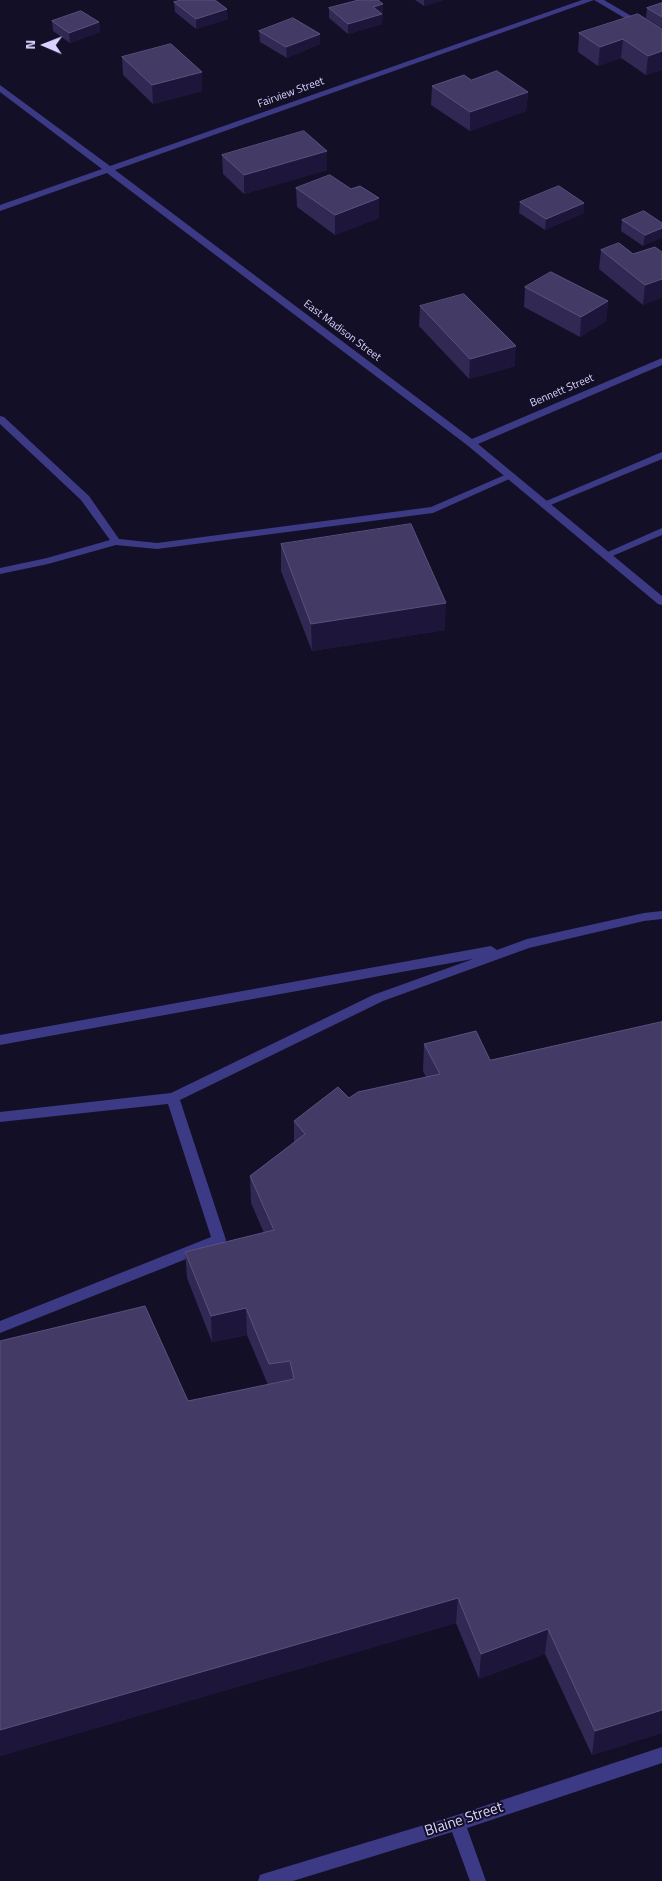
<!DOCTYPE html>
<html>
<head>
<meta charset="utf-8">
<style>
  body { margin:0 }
  #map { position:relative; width:662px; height:1881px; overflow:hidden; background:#130f26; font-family:"Titillium Web",sans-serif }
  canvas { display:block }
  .north { position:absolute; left:20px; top:20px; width:50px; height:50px; -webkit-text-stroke:4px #130f26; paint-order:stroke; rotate:271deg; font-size:14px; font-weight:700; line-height:20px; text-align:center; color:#d9d4ff }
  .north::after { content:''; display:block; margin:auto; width:18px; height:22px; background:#d9d4ff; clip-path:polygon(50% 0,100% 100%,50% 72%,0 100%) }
</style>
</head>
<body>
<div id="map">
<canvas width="662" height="1881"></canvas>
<div class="north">N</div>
</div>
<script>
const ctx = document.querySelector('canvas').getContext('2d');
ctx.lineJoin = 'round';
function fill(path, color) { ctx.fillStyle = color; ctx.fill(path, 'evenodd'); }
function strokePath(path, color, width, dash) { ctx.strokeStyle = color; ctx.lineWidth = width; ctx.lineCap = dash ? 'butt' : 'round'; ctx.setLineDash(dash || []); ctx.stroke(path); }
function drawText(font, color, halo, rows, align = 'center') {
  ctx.font = font + ' "Titillium Web",sans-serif'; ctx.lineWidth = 4; ctx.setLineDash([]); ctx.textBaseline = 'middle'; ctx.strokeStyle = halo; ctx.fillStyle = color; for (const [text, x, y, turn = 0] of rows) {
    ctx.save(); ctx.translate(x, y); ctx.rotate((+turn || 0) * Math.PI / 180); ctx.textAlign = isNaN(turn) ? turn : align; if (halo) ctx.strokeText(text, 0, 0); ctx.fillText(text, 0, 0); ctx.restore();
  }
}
fill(new Path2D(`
  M0,416L4,417L89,496L119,539L157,543L431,507L507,474H515L516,476L433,513L157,549L116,545L48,564L0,574V568L47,558L110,540L81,500L0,424Z
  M662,452V459L548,506L544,507L539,504Z
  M662,528V535L610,557L606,558L601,555Z
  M662,911V919L644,921L529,948L383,1001L180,1100L226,1240L224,1244L0,1333V1321L211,1237L168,1104L0,1122V1112L171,1093L373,995L473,959L0,1045V1035L491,946L497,950L527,939L644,913Z`), '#3d3a85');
fill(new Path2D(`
  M582,0H604L662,34V40L594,0L115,170L472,439L662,358V365L478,444L662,596V605L658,604L467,445L107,173L0,211V205L102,169L0,92V85L110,166Z
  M662,1747V1763L467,1828L486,1881H470L452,1832L293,1881H258L260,1875L266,1873L457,1815Z`), '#3d3a85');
fill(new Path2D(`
  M415,0H443L424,6Z
  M174,2L228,19L196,29L175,12Z
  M662,3V28L646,18L647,8Z
  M383,4L382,24L348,34L329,18V8Z
  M52,21L99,22L100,32L70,43L53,31Z
  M662,29V70L646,75L621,58L598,66L578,52L579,33Z
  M259,31L320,34V44L287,58L260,42Z
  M122,57L202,91L153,104L123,75Z
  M471,80L528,92L526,111L470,131L431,105L432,86Z
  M222,155L327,170L244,194L223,174Z
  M296,188L351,189L379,218L335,235L297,207Z
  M520,202L584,203V213L545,230L519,213Z
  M622,220L662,223L643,246L621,231Z
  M655,247L643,305L599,269L601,250L633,254Z
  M525,287L608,301L606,321L580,337L524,307Z
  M420,306L515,366L469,379L419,326Z
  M281,544L445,630L312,651L281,571Z
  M662,1022V1733L592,1755L545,1654L479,1679L456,1623L0,1756V1341L188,1401L268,1385L247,1335L212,1342L187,1278L185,1252L264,1233L251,1203L250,1176L294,1143V1121L349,1098L426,1077L423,1071L424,1044L490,1060Z`), '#312854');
fill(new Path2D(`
  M424,0H443L424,6Z
  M383,4L382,24L348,34V24L373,7Z
  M227,9L228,19L196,29V19Z
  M99,22L100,32L70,43L69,33Z
  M320,34V44L287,58L286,47Z
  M623,39L621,58L598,66L600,47Z
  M662,51V70L646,75L648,56Z
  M202,72V91L153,104L152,85Z
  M528,92L526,111L470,131V112Z
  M327,151V170L244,194V175Z
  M379,198V218L335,235V215Z
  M584,203V213L545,230L546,219Z
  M662,228V238L643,246L645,235Z
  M662,279V298L643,305L645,285Z
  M608,301L606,321L580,337L581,317Z
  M516,346L515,366L469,379L470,359Z
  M446,603L445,630L312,651L311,624Z
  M246,1308L247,1335L212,1342L211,1316Z
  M458,1598L456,1623L0,1756V1730Z
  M548,1629L545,1654L479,1679L481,1654Z
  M662,1710V1733L592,1755L595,1731Z`), '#1d163a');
const building = new Path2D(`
  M182,0H215L227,9L196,19L174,2Z
  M359,0H378L383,4L373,7L382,14L348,24L329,8Z
  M662,3V17L647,8Z
  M81,11L99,22L69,33L52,21Z
  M638,14L662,29V51L648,56L623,39L600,47L579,33Z
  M293,18L320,34L286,47L259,31Z
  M171,44L202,72L152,85L122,57Z
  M497,71L528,92L470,112L432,86L464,75L471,80Z
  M304,131L327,151L244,175L222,155Z
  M330,175L351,189L360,186L379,198L335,215L296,188Z
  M559,186L584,203L546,219L520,202Z
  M644,211L662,223V228L645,235L622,220Z
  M619,243L633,254L655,247L662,252V279L645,285L601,250Z
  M551,272L608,301L581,317L525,287Z
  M464,294L516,346L470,359L420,306Z
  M411,524L446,603L311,624L281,544Z
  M662,1022V1710L595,1731L548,1629L481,1654L458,1598L0,1730V1341L145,1306L188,1401L294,1379L290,1361L269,1364L246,1308L211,1316L185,1252L274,1230L250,1176L305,1134L294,1121L338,1087L349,1098L358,1092L440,1074L424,1044L476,1031L490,1060Z`);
fill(building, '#433a66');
strokePath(building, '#5a527e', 1);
drawText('11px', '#d9d4ff', '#130f26', [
  ["Fairview Street",291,93,-20],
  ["East Madison Street",342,331,37],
  ["Bennett Street",562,391,-23]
]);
drawText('15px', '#d9d4ff', '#130f26', [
  ["Blaine Street",464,1820,-18]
]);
</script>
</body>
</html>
